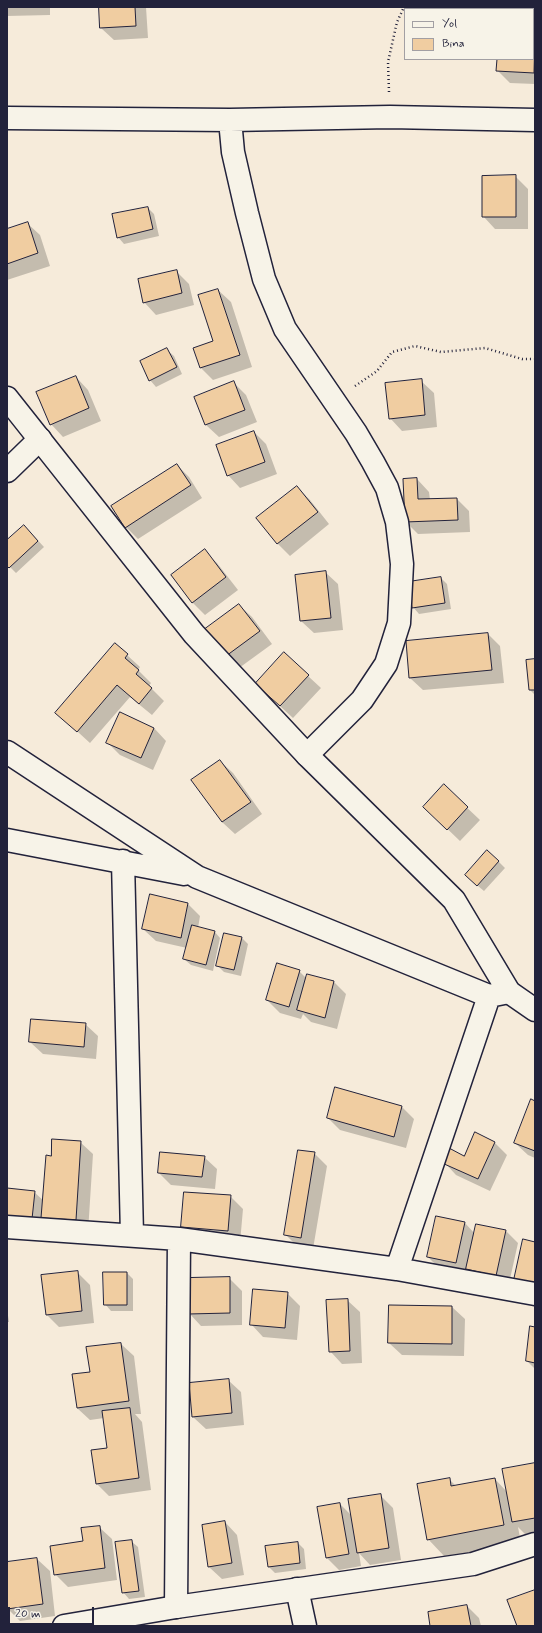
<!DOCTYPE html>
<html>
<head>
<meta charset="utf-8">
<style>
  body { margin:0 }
  #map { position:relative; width:542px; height:1633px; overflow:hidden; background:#f6ebda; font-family:Mynerve,sans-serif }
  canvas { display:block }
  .frame { position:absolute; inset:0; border:8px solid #22223b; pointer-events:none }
  .legend { position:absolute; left:404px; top:8px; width:130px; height:52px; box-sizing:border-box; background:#f7f3e8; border:1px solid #a29fa3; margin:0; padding:5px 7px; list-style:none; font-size:12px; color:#22223b }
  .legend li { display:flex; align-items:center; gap:8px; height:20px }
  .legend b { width:20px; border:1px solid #a29fa3 }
  .scale { position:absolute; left:8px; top:1607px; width:86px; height:18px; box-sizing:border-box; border:2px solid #22223b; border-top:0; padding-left:5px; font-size:12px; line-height:14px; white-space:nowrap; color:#22223b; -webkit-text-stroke:3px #f7f3e8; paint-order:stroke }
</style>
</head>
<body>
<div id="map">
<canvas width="542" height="1633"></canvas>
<div class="frame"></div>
<ul class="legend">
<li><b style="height:5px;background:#f7f3e8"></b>Yol</li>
<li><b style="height:11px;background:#f0cda1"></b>Bina</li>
</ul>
<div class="scale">20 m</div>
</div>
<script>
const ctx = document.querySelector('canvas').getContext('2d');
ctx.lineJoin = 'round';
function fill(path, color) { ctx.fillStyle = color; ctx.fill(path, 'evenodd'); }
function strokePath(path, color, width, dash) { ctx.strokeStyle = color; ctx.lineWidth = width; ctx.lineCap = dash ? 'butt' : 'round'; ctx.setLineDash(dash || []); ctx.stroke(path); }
fill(new Path2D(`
  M7,7H50V15L7,16Z
  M100,7H146L148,38L114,40L101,28Z
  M533,31H535V84L510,83L498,71V59H533Z
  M515,176L528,189V229H495L483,216Z
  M148,208L154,214L159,236L124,244L118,237Z
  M27,223L40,235L50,266L7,280V230Z
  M176,271L189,284L194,305L156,315L144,302Z
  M218,290L231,302L252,367L213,380L200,367L214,342Z
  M167,350L174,356L182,374L156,387L150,380Z
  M76,377L88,390L101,421L63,437L51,424Z
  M421,381L434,393L437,427L402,431L390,418Z
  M234,383L246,395L257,422L219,437L206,425L196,397Z
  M254,432L266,444L277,474L240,488L228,475Z
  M177,465L189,477L202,498L138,539L126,527Z
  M417,479L429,492L430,500L457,499L469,511L470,532L418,534L406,522Z
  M297,487L310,500L329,524L290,556L277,543Z
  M31,533L44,547L16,573L7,564V542Z
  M204,551L217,563L238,590L205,615L193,603L172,575Z
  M325,572L338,584L343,630L314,633L301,621L296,576Z
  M441,578L447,584L451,609L419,614L413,607Z
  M239,605L252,617L272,644L239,668L227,656Z
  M488,634L500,646L504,683L423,690L410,678Z
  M115,644L140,667L138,670L151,683L149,686L164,701L152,715L130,697L90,743L56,712Z
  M535,660V695L530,690Z
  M308,676L321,688L293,718L269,696Z
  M154,728L166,741L153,770L120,755L107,742Z
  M220,761L233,773L262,814L235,834L222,822Z
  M444,786L480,820L460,841L437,819Z
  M498,861L505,868L484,891L472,881Z
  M188,904L200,916L198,928L214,931L220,938L213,971L191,965L184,959L187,948L156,941L143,929Z
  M225,934L242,938L248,944L241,976L224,972L217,965Z
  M299,971L307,979L308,975L334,982L346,994L337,1029L311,1022L303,1014L301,1019L280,1013L267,1000Z
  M85,1024L98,1036L96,1059L43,1054L30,1042Z
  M336,1088L402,1107L414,1119L406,1148L340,1130L328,1118Z
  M535,1102V1158L528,1155L515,1143Z
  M476,1134L495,1143L507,1155L490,1191L456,1175L444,1162L465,1157Z
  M80,1142L93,1154L88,1232L7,1227V1189L34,1192L44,1201L52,1157Z
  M314,1153L327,1166L313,1249L298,1247L285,1234Z
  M204,1157L217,1169L215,1189L171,1185L159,1173Z
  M230,1196L243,1209L240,1243L194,1239L182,1227Z
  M465,1223L475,1234L506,1231L518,1243L508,1288L441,1270L428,1257Z
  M77,1272L90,1285L94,1323L59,1327L46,1314Z
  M127,1273L133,1279V1311H111L105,1304Z
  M229,1278L242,1291V1325L201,1326L189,1313Z
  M287,1293L300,1306L297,1340L263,1337L251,1324Z
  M347,1300L360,1312L362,1363L342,1364L330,1351Z
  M390,1306L452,1307L465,1319L464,1356L402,1355L389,1343Z
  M7,1309L9,1322H7Z
  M535,1328V1369L527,1361Z
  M121,1344L134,1356L141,1414H135L142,1422L151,1490L109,1496L96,1483L108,1449L104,1418L90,1420L77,1408L91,1373Z
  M228,1380L241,1392L244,1425L206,1429L193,1417Z
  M535,1464V1532L525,1534L518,1527L521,1543L445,1557L428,1539L449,1479L456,1486L495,1479L507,1492Z
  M380,1495L393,1508L401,1560L370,1565L359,1553L361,1566L339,1570L327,1558L340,1504L352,1516Z
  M225,1522L237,1535L244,1575L222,1579L209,1567Z
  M99,1527L112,1539L117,1580L68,1587L55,1574Z
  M131,1541L138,1547L145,1597L129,1599L123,1592Z
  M298,1543L304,1549L306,1569L275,1573L268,1566Z
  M37,1559L50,1571L55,1616L20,1621L7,1608V1563Z
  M467,1606L479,1618L481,1626H431Z`), '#0003');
const building = new Path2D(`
  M99,7H135L136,26L100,28Z
  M533,30H535L534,73L496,71L497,59H533Z
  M516,175V217H482V176Z
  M148,207L153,229L117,238L112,214Z
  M28,222L38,253L7,264V229Z
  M177,270L182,293L143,303L138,279Z
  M218,289L240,355L200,368L193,348L213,341L198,295Z
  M167,348L177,367L149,381L140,361Z
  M76,376L89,408L50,425L36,392Z
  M422,379L425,415L389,419L385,383Z
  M234,381L245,410L205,425L194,397Z
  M254,431L265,462L227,476L216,445Z
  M177,464L191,485L125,528L111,506Z
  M417,478L418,499L457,498L458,520L405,522L403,479Z
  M297,486L318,512L277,544L256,518Z
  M24,525L38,541L9,568L7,566V540Z
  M205,549L226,577L192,603L171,575Z
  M326,571L331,618L300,621L295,575Z
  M441,577L445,603L412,608L408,582Z
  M239,604L260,631L226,656L205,629Z
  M488,633L492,670L409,678L406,641Z
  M115,643L128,654L125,658L139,670L136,674L152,688L139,704L117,685L77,732L55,713Z
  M284,652L309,675L280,706L255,684Z
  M535,659V690H529L526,660Z
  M120,712L154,728L141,758L106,743Z
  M220,760L251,802L222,822L191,780Z
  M444,784L468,807L447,830L423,807Z
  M487,850L499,861L477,886L465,875Z
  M150,894L188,903L181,938L142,929Z
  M192,925L215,931L206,965L183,959Z
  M224,933L242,937L234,970L216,966Z
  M277,963L300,970L289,1007L266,1000Z
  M307,974L334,981L325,1018L297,1010Z
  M31,1019L86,1023L84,1047L29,1042Z
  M335,1087L402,1106L394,1137L327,1118Z
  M531,1099L535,1101V1151L514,1143Z
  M475,1132L495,1142L478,1179L442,1163L449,1148L464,1156Z
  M52,1139L81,1141L76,1220L41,1218L46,1155L51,1156Z
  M298,1150L315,1152L301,1238L284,1235Z
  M160,1152L205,1156L202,1177L158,1173Z
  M7,1188L35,1191L32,1219L7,1216Z
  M184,1192L231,1195L228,1231L181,1227Z
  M436,1216L465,1222L456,1263L427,1257Z
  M476,1224L506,1230L496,1276L466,1269Z
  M523,1239L535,1242V1285L514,1280Z
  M78,1271L82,1311L46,1315L41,1275Z
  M103,1272H127V1305H104Z
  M230,1277V1313L188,1314L187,1278Z
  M253,1289L288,1292L285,1328L250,1325Z
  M348,1299L350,1351L329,1352L326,1300Z
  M389,1305L452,1306V1344L388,1343Z
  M530,1326L535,1327V1363L526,1361Z
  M121,1343L129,1401L77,1408L72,1374L90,1372L86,1347Z
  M229,1379L232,1413L192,1417L189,1383Z
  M130,1408L139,1478L96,1484L91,1450L107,1448L102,1411Z
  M535,1463V1518L512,1522L502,1469Z
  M450,1478L451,1486L495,1478L504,1525L427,1540L417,1484Z
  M381,1494L389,1548L357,1553L348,1499Z
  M340,1503L349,1554L326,1558L317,1507Z
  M225,1521L232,1563L208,1567L202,1525Z
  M100,1526L105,1568L54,1575L50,1546L83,1541L81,1528Z
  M132,1540L139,1591L122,1593L115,1542Z
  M298,1542L300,1563L268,1567L265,1546Z
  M37,1558L43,1604L7,1609V1562Z
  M535,1590V1626H517L507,1600Z
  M467,1605L471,1626H430L428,1612Z`);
fill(building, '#f0cda1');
strokePath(building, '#22223b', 1);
const minor = new Path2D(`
  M7,118L230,120L390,117L535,120
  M230,120L233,152L247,213L264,279L285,329L356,433L373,462L387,488L397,522L402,564L399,623L386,664L362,700L307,755
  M7,471L40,439
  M7,752L197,877L489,996L509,992
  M7,840L184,874
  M123,861L132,1235
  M7,1227L179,1239L397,1269L535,1294
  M397,1269L489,996
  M297,1589L305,1626
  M176,1607L179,1239`);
const tertiary = new Path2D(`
  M7,398L194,634L307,755L454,900L509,992L535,1010
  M64,1626L176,1607L473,1564L535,1544`);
strokePath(minor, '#22223b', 25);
strokePath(tertiary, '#22223b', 25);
strokePath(new Path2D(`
  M389,92L388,62L397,22L404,7
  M355,386L377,371L392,352L415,346L441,352L485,348L522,359H535`), '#22223b', 2.5, [1, 3]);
strokePath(minor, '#f7f3e8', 22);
strokePath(tertiary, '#f7f3e8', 22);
</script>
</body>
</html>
